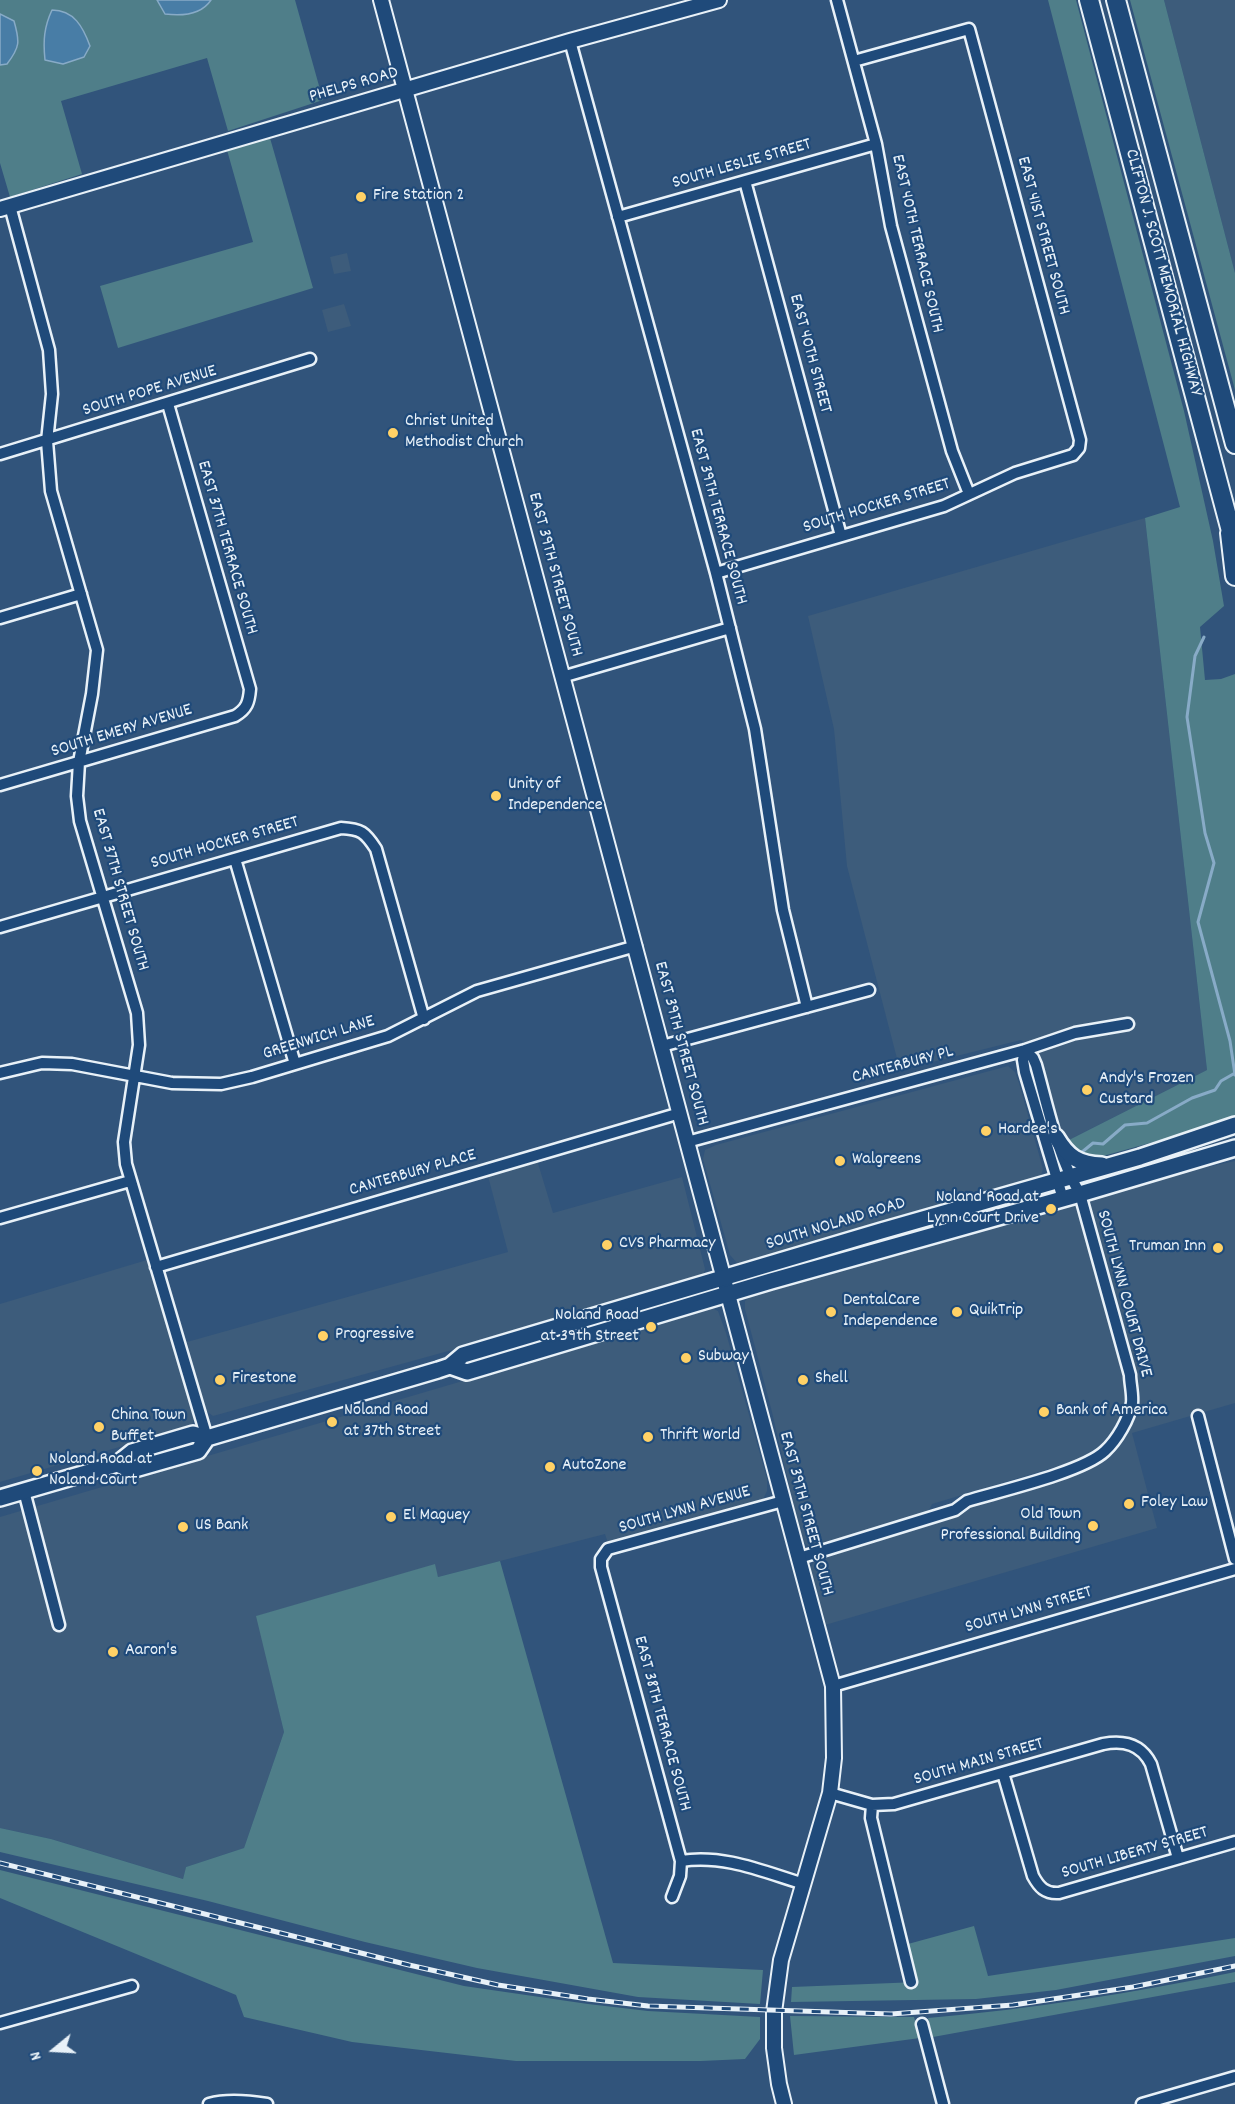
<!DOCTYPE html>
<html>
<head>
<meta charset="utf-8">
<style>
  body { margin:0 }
  #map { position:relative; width:1235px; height:2104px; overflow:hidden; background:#31547b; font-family:Dekko,sans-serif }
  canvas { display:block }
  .north { position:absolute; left:24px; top:2020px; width:60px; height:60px; -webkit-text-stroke:4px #1f4a7a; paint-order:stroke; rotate:252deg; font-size:16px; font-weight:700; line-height:24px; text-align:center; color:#e8f1f8 }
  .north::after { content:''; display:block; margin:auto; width:21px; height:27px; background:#e8f1f8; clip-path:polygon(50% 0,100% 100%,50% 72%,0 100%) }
</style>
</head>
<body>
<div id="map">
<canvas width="1235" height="2104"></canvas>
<div class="north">N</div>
</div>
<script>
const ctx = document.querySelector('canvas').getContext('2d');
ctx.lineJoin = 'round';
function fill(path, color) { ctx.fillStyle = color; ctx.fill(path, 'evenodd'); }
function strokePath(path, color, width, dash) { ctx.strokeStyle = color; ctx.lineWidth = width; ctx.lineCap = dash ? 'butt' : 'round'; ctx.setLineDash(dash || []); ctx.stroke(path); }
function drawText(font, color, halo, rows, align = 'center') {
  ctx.font = font + ' Dekko,sans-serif'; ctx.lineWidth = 4.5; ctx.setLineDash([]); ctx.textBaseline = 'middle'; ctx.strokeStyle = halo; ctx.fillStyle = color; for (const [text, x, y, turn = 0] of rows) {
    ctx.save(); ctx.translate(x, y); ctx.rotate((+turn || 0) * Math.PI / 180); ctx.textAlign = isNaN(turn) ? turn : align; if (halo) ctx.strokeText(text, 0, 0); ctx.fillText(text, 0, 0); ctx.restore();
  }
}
fill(new Path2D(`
  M1164,0H1235V273Z
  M347,253L351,271L334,274L330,257Z
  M344,304L351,326L328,332L322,310Z
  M1145,518L1207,1070L1065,1142L1039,1055L1021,1040L900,1070L847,866L834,729L808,616Z
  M1008,1066L1015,1072L1019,1083L1043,1169L1040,1179L749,1264H738L730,1255L703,1159L705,1150L716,1145Z
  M537,1160L553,1213L682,1177L705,1269L703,1278L691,1284L213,1416L205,1410L187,1342L508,1252L488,1176Z
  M1235,1161V1403L1132,1433L1157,1528L825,1625L809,1572L813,1563L818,1559L957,1517L973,1504L1076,1475L1094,1466L1110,1455L1127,1431L1115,1427L1101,1445L1088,1454L1072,1462L932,1504L929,1510L923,1514L820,1546L811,1547L805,1544L801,1537L772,1412L745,1309V1301L751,1296L1148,1180Z
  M147,1260L174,1342L195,1418L191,1426L0,1482V1304Z
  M711,1308L718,1311L726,1333L767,1479V1491L763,1499L757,1503L608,1543L605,1534L438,1577L434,1565L257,1616L284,1732L244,1848L186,1867L183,1879L51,1839L0,1828V1517Z`), '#3d5c7b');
fill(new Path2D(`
  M0,0H295L323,100L228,131L207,58L61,101L82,174L10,197L0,163Z
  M1048,0H1076L1184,411L1213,541L1224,606L1200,627L1205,680L1221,679L1235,674V1116L1193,1131L1096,1158L1082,1157L1065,1142L1207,1070L1145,518L1180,507Z
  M1130,0H1164L1235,273V390Z
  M270,138L313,288L118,348L100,286L253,242L227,150Z
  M500,1561L613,1963L763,1970L760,2004L638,1997L477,1968L365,1942L208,1901L0,1852V1828L51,1839L183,1879L186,1867L244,1848L284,1732L256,1616L435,1564L438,1577Z
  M0,1870L464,1986L588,2004L648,2011L760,2017V2039L745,2059L701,2061H516L352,2042L244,2017L236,1995L0,1898Z
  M974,1926L988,1976L1235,1938V1956L1056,1990L976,1999L791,2002L792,1987L918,1982L908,1944Z
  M1235,1972V1982L933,2037L928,2018C1032,2009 1133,1993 1235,1972Z
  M790,2016L914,2017L920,2038L794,2055Z`), '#4f7e89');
const water = new Path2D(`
  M157,0H211C201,15 181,16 165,14Z
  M52,10C74,10 83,27 90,46L84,57L63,64L45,60C43,41 44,27 52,10Z
  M0,14L14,21C20,42 20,47 7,64L0,65Z`);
fill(water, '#487da6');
strokePath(water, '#88abc7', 1.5);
strokePath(new Path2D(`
  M1204,637L1195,656L1187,717L1205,833L1214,863L1198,922L1230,1041L1235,1075
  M1082,1152L1093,1143L1103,1144L1125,1125L1147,1123L1192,1098L1215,1090L1221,1081L1235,1073`), '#88abc7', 3);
const street = new Path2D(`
  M837,0L876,144L891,226L952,451L969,494
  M570,41L716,573L755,729L783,910L807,1007
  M745,181L841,536
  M10,206L49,350L52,394L47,441L51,491L97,650L92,694L79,762L77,796L80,821L137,1013L139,1045L124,1142L126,1164L207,1438
  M618,217L876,144
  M0,454L310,359
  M716,573L944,506L1015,473L1073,455L1079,448L1080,440L969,29L854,61
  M0,618L81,594
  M562,677L730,628
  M0,785L235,716C247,709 249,702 250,689L168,404
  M235,859L295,1064
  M0,927L341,828C361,829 365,832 376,849L424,1019
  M662,1046L869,990
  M0,1073L42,1063L72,1064L172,1083L221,1084L252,1077L388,1036L477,991L636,946
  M687,1142L1025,1050L1075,1033L1128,1024
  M0,1218L130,1181
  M156,1267L680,1113
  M1198,1416L1235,1559
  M24,1491L59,1625
  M799,1558L955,1510L967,1501C1000,1491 1083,1472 1105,1451C1117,1440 1129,1419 1132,1403C1133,1394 1130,1383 1130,1375L1080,1194C1057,1155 1048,1108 1036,1065L1033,1058L1025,1050L1023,1060L1025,1072L1063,1199
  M833,1686L1235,1569
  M1003,1773L1033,1876C1039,1887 1045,1894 1059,1893L1235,1842
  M830,1793L872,1805L894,1804L1103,1744C1124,1740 1141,1744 1151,1764L1178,1858
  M872,1805L871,1818L911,1982
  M681,1861C724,1854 764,1872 804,1884
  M672,1897L680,1876L681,1861L601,1567V1559L608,1549L783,1501
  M0,2023L132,1986
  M922,2024L943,2104
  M209,2104C227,2099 248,2101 267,2104
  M1142,2104L1235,2077`);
const secondary = new Path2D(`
  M381,0L833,1686L834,1758L830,1793L781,1960L774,2012V2048L779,2084L784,2104
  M0,209L570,41L719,0`);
const primary = new Path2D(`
  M1056,1137C1068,1157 1078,1164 1102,1165
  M450,1366L467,1372L771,1281L1080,1194L1235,1148
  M117,1464L126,1468L135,1469L198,1451L207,1438
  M0,1498L117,1464L132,1452L193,1434L207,1438L438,1370L450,1366L463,1355L881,1231L1140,1157L1235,1125`);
const highway = new Path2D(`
  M1089,0L1235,546
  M1116,0L1235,444
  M1230,533L1235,576`);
strokePath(street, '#e8f1f8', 15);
strokePath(secondary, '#e8f1f8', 18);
strokePath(primary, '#e8f1f8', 20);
strokePath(highway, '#e8f1f8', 22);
strokePath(street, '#1f4a7a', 10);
strokePath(secondary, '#1f4a7a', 14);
strokePath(primary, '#1f4a7a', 15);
strokePath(highway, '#1f4a7a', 18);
const rail = new Path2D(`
  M0,1863L409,1965L498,1985L588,1999L648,2006L891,2014L1013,2005L1133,1987L1235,1966`);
strokePath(rail, '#e8f1f8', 5);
strokePath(rail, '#1f4a7a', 3, [9]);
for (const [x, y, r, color] of [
  [361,197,6,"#ffd166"],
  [393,433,6,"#ffd166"],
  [496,796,6,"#ffd166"],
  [1087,1090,6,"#ffd166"],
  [986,1131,6,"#ffd166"],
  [840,1161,6,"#ffd166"],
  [1051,1209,6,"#ffd166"],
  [607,1245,6,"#ffd166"],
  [1218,1248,6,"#ffd166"],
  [831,1312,6,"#ffd166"],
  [957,1312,6,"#ffd166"],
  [651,1327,6,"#ffd166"],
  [323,1336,6,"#ffd166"],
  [686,1358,6,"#ffd166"],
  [220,1380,6,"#ffd166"],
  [803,1380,6,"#ffd166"],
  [1044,1412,6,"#ffd166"],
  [332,1422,6,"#ffd166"],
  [99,1427,6,"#ffd166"],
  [648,1437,6,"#ffd166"],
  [550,1467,6,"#ffd166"],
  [37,1471,6,"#ffd166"],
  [1129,1504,6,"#ffd166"],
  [391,1517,6,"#ffd166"],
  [1093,1526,6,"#ffd166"],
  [183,1527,6,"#ffd166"],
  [113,1652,6,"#ffd166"]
]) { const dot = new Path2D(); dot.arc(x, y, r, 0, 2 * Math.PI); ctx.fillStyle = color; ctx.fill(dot); strokePath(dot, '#1f4a7a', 2); }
drawText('18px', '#e8f1f8', '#1f4a7a', [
  ["PHELPS ROAD",354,86,-16],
  ["SOUTH LESLIE STREET",742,165,-16],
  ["EAST 41ST STREET SOUTH",1042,236,75],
  ["EAST 40TH TERRACE SOUTH",916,244,77],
  ["CLIFTON J. SCOTT MEMORIAL HIGHWAY",1162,273,75],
  ["EAST 40TH STREET",809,354,75],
  ["SOUTH POPE AVENUE",150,392,-17],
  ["SOUTH HOCKER STREET",877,507,-17],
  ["EAST 39TH TERRACE SOUTH",717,517,75],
  ["EAST 37TH TERRACE SOUTH",226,548,74],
  ["EAST 39TH STREET SOUTH",554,575,75],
  ["SOUTH EMERY AVENUE",122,732,-17],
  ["SOUTH HOCKER STREET",225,844,-16],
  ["EAST 37TH STREET SOUTH",119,890,74],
  ["GREENWICH LANE",319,1039,-17],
  ["EAST 39TH STREET SOUTH",680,1044,75],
  ["CANTERBURY PL",903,1066,-15],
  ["CANTERBURY PLACE",413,1174,-16],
  ["SOUTH NOLAND ROAD",836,1225,-17],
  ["SOUTH LYNN COURT DRIVE",1123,1294,75],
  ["SOUTH LYNN AVENUE",685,1511,-16],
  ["EAST 39TH STREET SOUTH",805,1514,75],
  ["SOUTH LYNN STREET",1029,1611,-16],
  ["EAST 38TH TERRACE SOUTH",661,1724,75],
  ["SOUTH MAIN STREET",979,1763,-16],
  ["SOUTH LIBERTY STREET",1135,1854,-16]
]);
drawText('18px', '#e8f1f8', '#1f4a7a', [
  ["Fire Station 2",373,197],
  ["Christ United",405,423],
  ["Methodist Church",405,444],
  ["Unity of",508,786],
  ["Independence",508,807],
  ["Andy's Frozen",1099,1080],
  ["Custard",1099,1101],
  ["Hardee's",998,1131],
  ["Walgreens",852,1161],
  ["Noland Road at",1039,1199,"right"],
  ["Lynn Court Drive",1039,1220,"right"],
  ["CVS Pharmacy",619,1245],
  ["Truman Inn",1206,1248,"right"],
  ["DentalCare",843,1302],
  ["Independence",843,1323],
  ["QuikTrip",969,1312],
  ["Noland Road",639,1317,"right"],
  ["at 39th Street",639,1338,"right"],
  ["Progressive",335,1336],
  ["Subway",698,1358],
  ["Firestone",232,1380],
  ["Shell",815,1380],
  ["Noland Road",344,1412],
  ["at 37th Street",344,1433],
  ["Bank of America",1056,1412],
  ["China Town",111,1417],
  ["Buffet",111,1438],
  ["Thrift World",660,1437],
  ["Noland Road at",49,1461],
  ["Noland Court",49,1482],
  ["AutoZone",562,1467],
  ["Foley Law",1141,1504],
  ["Old Town",1081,1516,"right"],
  ["Professional Building",1081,1537,"right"],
  ["El Maguey",403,1517],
  ["US Bank",195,1527],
  ["Aaron's",125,1652]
], 'left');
</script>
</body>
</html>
